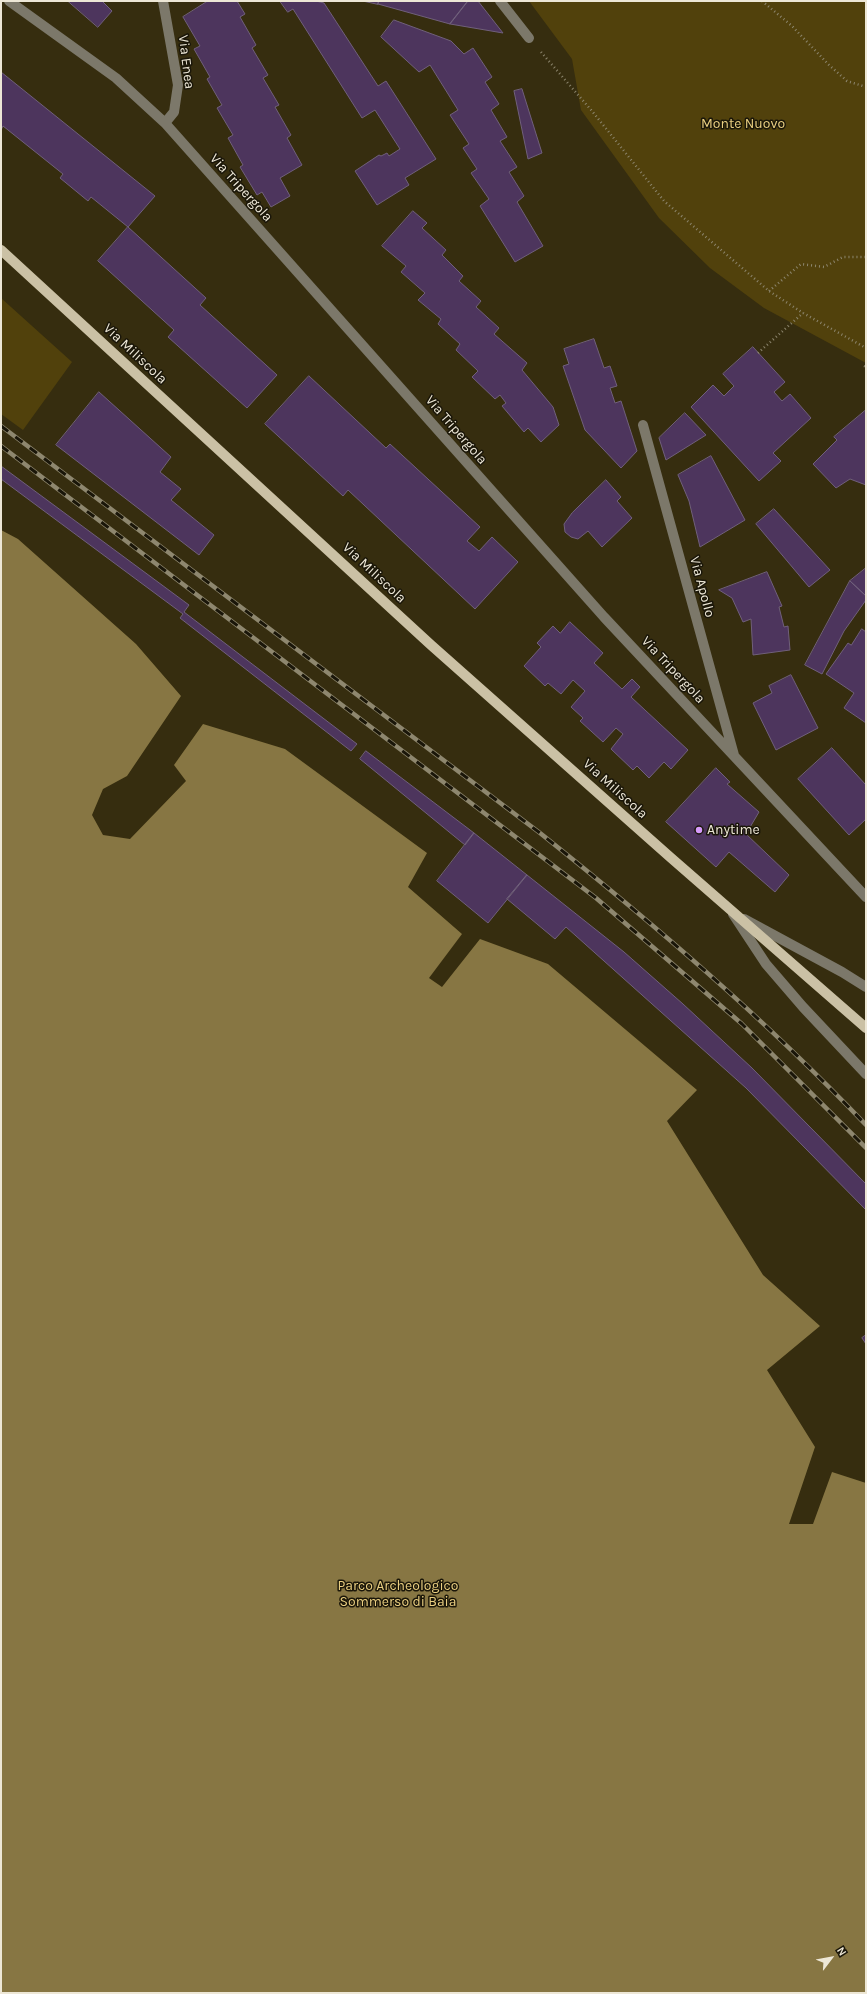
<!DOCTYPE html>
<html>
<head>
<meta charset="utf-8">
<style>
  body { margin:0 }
  #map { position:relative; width:867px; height:1994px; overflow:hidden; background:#362d0f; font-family:Karla,sans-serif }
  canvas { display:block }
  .frame { position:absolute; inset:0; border:2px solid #ede7d6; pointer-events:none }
  .north { position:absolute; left:811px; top:1938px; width:40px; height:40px; -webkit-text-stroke:3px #1a1609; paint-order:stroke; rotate:58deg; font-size:11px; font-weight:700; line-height:16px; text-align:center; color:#ede7d6 }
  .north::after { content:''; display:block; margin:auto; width:14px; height:18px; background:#ede7d6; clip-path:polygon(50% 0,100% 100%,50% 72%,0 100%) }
</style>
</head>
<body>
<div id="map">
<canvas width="867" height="1994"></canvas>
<div class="frame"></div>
<div class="north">N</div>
</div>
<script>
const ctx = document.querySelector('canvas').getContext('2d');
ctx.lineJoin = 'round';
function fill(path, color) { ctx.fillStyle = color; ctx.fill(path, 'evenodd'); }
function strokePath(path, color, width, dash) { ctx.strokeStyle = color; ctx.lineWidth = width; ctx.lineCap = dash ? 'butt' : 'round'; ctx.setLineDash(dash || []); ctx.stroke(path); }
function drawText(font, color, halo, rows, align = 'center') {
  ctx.font = font + ' Karla,sans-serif'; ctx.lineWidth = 3; ctx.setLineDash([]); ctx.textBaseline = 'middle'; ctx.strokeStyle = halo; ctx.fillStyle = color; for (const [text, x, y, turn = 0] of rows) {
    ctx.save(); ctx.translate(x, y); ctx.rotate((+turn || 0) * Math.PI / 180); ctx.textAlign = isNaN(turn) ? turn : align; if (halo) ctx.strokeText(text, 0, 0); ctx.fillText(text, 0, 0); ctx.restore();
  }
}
fill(new Path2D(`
  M529,1H866V363L764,308L710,268L659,218L581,110L572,59Z
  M1,298L72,362L23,430L1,414Z`), '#51410c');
fill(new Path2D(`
  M1,530L18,539L136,644L181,696L127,776L103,789L92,815L103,835L130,839L186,781L174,765L203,724L285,749L427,853L408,887L462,934L429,978L442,987L480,939L548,964L697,1090L667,1121L763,1275L820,1326L767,1370L815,1447L789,1524H813L832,1472L866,1483V1993H1Z`), '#877643');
const building = new Path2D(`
  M68,1H102L112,11L98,27Z
  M208,1H237L245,14L240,17L256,45L252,48L268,75L263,78L279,105L275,107L291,135L287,138L302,165L280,178L290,196L271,207L262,192L257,195L240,167L243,165L228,138L233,135L217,108L222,105L207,79L210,77L194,49L200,46L183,17Z
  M280,1H316L324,3L378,86L386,81L436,159L405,178L409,185L377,205L355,171L379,155L381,156L387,153L389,156L400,149L375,110L362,118L293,9L288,12Z
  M363,1H379L378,4Z
  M379,1H468L450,24L378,4Z
  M468,1H478L503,33L450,24Z
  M394,20L451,41L464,54L473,48L492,77L485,82L499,104L491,110L507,137L500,141L517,167L509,172L524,196L517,202L543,246L515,262L480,206L489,199L471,173L477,169L463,148L469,144L450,115L458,110L430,65L419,72L381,37Z
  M1,72L155,196L128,227L91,197L88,201L60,178L63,174L3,126L1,130Z
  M522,89L542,153L528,159L514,91Z
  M413,211L427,223L422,228L446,250L442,255L463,276L459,281L481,301L476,307L499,328L494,334L527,363L522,370L553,407L559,425L541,442L528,428L524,432L502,406L506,403L500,395L495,399L472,377L478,371L456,350L460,344L438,324L441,319L418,300L425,293L401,272L406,266L382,246Z
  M128,227L206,298L200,305L277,375L247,408L168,337L174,330L98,261Z
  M594,339L604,368L610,366L617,386L610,388L615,403L621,401L637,451L621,468L585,430L563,366L569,364L564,349Z
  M753,347L785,382L774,392L782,401L790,394L811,418L773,453L781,461L759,481L691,407L713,385L724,396L734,386L723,374Z
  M309,376L386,448L390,444L480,527L467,541L479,551L492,537L518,562L475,609L348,490L343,496L265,424Z
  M99,392L171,457L160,472L181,489L171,500L214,535L199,555L56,445Z
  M866,410V485L850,479L836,488L813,464L837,440L834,437Z
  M685,413L706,435L666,460L659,438Z
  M711,456L745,520L700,547L689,501L678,475Z
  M1,466L189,605L184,612L357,744L351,751L180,618L183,614L1,479Z
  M606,480L621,497L617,501L632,518L602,547L588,531L578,539L571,537L565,532L564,524L572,513Z
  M774,509L830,570L809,587L756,524Z
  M866,568V596L850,581Z
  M767,572L782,606L779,607L784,627L788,626L790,650L753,655L751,619L743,622L732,598L719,590Z
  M850,581L866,596V600L844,631L822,674L805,665Z
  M570,622L603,653L594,663L622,689L632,679L640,687L631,697L688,750L671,769L664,762L649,778L637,766L633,770L611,749L623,734L616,728L603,742L580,721L583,718L571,707L585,691L573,680L561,694L548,683L545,686L524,666L541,647L537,643L553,626L560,633Z
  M862,629L866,632V723L844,708L854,693L826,674L848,643L851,645Z
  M791,675L818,728L776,750L753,703L772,693L769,686Z
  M832,748L866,785V819L849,835L798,779Z
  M366,751L474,833L465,845L360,759Z
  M716,768L730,782L727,784L759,812L746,834L789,875L775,892L729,852L716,867L666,822Z
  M474,833L527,875L488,923L437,881Z
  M527,875L624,952L683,1004L752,1068L866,1184V1210L746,1088L566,927L555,939L507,899Z
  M866,1335V1344L862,1338Z`);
fill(building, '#4d355d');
strokePath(building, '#70607b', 1);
strokePath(new Path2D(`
  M762,1L792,26L829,65L847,81L866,87
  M541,52L592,111L664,201L769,291L803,313L866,348
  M769,291L801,264L824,267L843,257H866
  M758,353L803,313
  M864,366L866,367`), '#8d866e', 2.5, [1, 3]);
strokePath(new Path2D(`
  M9,1L116,78L165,123L604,617L866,897
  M163,1L178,85L174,112L165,123
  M500,1L529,38
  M643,425L734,755
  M733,914L766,964L803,1007L866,1074
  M744,919L842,972L866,987`), '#7c786a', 10);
strokePath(new Path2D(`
  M1,250L431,645L670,857L866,1028`), '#cbc1a5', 10);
const rail = new Path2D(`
  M1,426L540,833C654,924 765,1019 866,1125
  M1,446L596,898L742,1024L866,1148`);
strokePath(rail, '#8e876f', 4.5);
strokePath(rail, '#1a1609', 3, [9]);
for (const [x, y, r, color] of [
  [699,830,4,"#d69bfa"]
]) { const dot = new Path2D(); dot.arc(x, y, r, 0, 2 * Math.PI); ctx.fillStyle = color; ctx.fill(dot); strokePath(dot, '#1a1609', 1.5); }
drawText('14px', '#ede7d6', '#1a1609', [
  ["Via Enea",186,62,83],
  ["Via Tripergola",241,188,48],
  ["Via Miliscola",135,354,43],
  ["Via Tripergola",456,430,49],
  ["Via Miliscola",374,573,43],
  ["Via Apollo",702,587,75],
  ["Via Tripergola",673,670,47],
  ["Via Miliscola",615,789,42]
]);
drawText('14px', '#eacf81', '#1a1609', [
  ["Monte Nuovo",743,124],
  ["Parco Archeologico",398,1586],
  ["Sommerso di Baia",398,1602]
]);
drawText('14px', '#ede7d6', '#1a1609', [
  ["Anytime",707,830]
], 'left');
</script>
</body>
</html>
